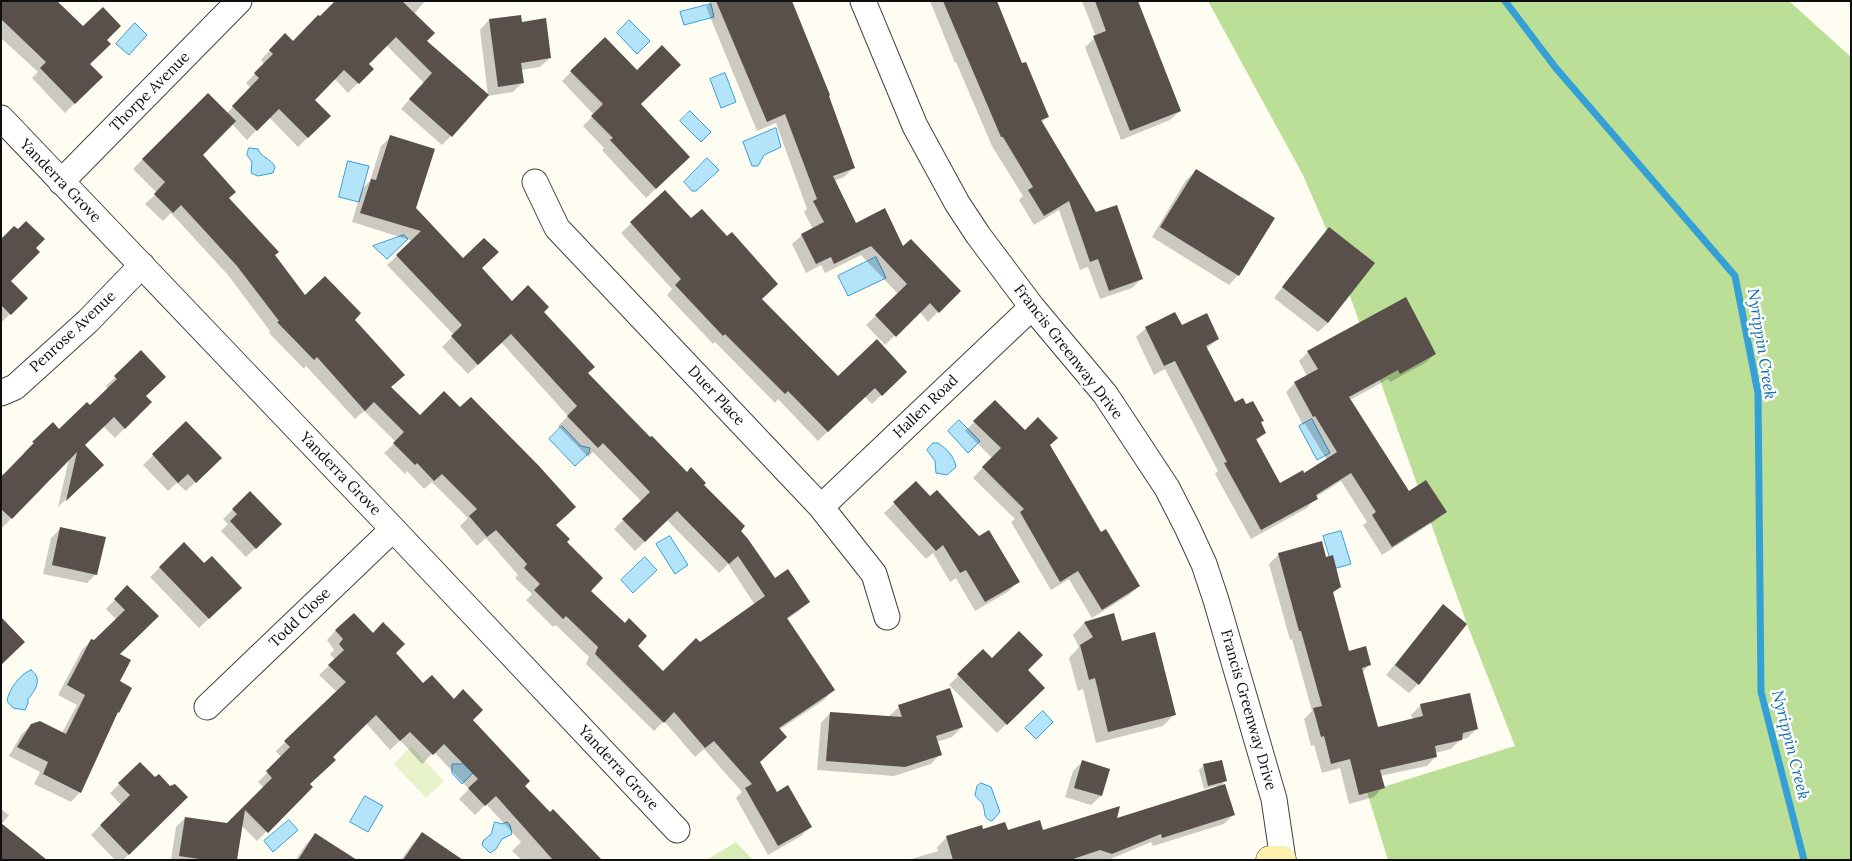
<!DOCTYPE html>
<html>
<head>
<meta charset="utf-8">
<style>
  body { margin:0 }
  #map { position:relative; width:1852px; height:861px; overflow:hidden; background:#fffcf2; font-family:Lora,serif }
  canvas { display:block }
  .frame { position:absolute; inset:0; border:2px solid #0f0f0f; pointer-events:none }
</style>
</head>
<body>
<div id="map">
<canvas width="1852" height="861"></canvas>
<div class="frame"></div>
</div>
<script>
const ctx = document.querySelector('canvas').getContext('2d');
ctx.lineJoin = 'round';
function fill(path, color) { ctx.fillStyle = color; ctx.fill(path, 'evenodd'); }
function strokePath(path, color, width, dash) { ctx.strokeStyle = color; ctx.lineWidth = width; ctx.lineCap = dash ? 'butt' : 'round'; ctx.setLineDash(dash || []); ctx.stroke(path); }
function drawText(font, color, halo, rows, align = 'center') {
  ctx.font = font + ' Lora,serif'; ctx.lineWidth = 5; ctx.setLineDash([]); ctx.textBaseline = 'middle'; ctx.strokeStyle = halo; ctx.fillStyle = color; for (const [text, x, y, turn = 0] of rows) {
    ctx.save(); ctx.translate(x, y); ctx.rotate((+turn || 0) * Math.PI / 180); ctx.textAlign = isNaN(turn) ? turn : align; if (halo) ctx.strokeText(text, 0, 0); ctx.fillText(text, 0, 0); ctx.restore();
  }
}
fill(new Path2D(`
  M736,842L753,860H707Z`), '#d7edb8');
fill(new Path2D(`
  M1208,1H1789L1851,57V860H1388L1367,792L1515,746L1467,624L1325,226L1303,175Z`), '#bbdf96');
fill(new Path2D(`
  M411,746L444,781L426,798L394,764Z`), '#e8f3ca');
const water = new Path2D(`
  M711,4L714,17L684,25L680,12Z
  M629,20L650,41L637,54L617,33Z
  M135,23L147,35L129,55L116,44Z
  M725,73L736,102L721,108L710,79Z
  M690,111L711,132L701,142L680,121Z
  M776,128L781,147L764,155L758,166H752L743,142Z
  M249,148L258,149C261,158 271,158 275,167L273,173L258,176L251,173L252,162L247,155Z
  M707,158L719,170L696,191H692L684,182Z
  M348,161L369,166L359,202L339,197Z
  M404,235L408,239L387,259L373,246Z
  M876,257L886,278L848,296L838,276Z
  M1312,419L1330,453L1317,460L1299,426Z
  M959,420L980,441L968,453L948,431Z
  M562,426L581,446L590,448L589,453L575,466L549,439Z
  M933,443H938C947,449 954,456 956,467L947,475L936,473L935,461L927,450Z
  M1341,531L1351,564L1333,569L1323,536Z
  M670,536L688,565L675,574L656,544Z
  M645,557L657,570L633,593L621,580Z
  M31,670C43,678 36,690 28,699V703L25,710L13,708L7,701C9,689 20,674 31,670Z
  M1043,711L1053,722L1036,739L1025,728Z
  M467,760L485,761L462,784L452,773V764H461Z
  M981,783L991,787L1000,812L992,821C982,818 986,813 983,805C982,801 977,799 975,795L977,786Z
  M365,796L383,806L368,832L350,822Z
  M289,820L298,830L273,852L264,841Z
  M495,822L502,824L507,822L510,825L512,834L502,839L496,849L490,853L482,845L483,841L491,834Z`);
fill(water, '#b3e4fa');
strokePath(water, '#34a0d6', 1);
fill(new Path2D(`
  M1,1L83,28L106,40L88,64L101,77L65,113L32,78L38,72L1,38Z
  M337,1H425L414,14L426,41L451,136L442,145L401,109L424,83L386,45L367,64L372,69L348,93L334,78L314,100L329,116L298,147L269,117L247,140L232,124L201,155L228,198L305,297L353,320L390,388L420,417L555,525L566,542L590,591L636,646L663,673L699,644L755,605L728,564L719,573L667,520L635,551L614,529L642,502L593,452L588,457L558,426L568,416L501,342L468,374L442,347L454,335L387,265L413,241L352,222L362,189L370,181L381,146L391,137L415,209L463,260L480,269L512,302L543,312L586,373L687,474L703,485L775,580L809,601L799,611L786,620L833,690L824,700L779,730L759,762L776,794L810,827L801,836L768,855L736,798L742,792L704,749L695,757L664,721L654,731L586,664L589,657L556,625L553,627L526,600L532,594L515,578L518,575L486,538L477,546L460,526L468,518L432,482L424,489L407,471L405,474L384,453L396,442L364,411L355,419L306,366L304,369L269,333L270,331L228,275L171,213L163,221L145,204L157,193L133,169L208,94L227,113L251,88L246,83L264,64L261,60L275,44L292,43Z
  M709,1H790L854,167L844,177L834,181L855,224L903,248L959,291L928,322L920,312L885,345L866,325L898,294L861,255L825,273L821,265L806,273L792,244L802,235L813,229L804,212L807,209L776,123L757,131L706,7L710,4Z
  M930,1H996L1022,65L1047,117L1041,123L1095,214L1142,278L1132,288L1100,299L1088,267L1080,270L1059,210L1034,225L1019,200L1023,196L992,146L956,62L955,63Z
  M1082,1H1137L1180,111L1170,120L1121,140L1085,47L1096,37Z
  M520,16L521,23L550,58L540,67L521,70L522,83L513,92L488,96L480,30L489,20Z
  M605,38L639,104L679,167L646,198L602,150L604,148L583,126L594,115L562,81Z
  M1196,171L1238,275L1229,285L1152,237L1186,180Z
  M665,192L691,220L727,238L761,299L838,378L905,372L872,404L864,396L818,441L778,399L775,403L715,342L713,344L667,295L672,289L621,233Z
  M1329,228L1328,323L1318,332L1274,298L1320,238Z
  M1,240L9,281L26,298L1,323Z
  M1181,327L1218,339L1206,349L1235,404L1260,423L1265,433L1256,441L1280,484L1304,475L1327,460L1305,424L1303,425L1286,392L1295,383L1307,376L1299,361L1308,352L1435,354L1425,363L1390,382L1388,379L1350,400L1408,493L1445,511L1435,521L1382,555L1363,525L1367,522L1341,481L1316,497L1307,508L1251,539L1215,474L1218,471L1165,369L1154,375L1136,337L1146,328Z
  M141,352L145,396L151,402L115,438L103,426L83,445L93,474L58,507L69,459L2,528L1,472L5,475L25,454L24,452L53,424L59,430L90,407L108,389L106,386Z
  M995,402L1025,432L1049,445L1101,534L1139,586L1129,595L1092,618L1069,579L1051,590L1011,522L1015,519L973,478L992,458L965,431Z
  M186,423L221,458L186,491L177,483L168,491L143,465Z
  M916,483L1018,581L1009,591L975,611L956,578L950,582L933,553L926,559L884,513Z
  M250,493L271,534L246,557L221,531L228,524L223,519Z
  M61,528L96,574L87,583L43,574L51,538Z
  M184,544L204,565L240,588L199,628L150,577Z
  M1279,554L1325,558L1340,587L1332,594L1348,653L1369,665L1362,673L1378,729L1413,720L1411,715L1421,705L1477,729L1467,738L1460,740L1451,749L1435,753L1436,756L1427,766L1380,776L1383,787L1374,797L1349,804L1340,768L1322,773L1314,745L1311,746L1304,719L1312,711L1292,639L1290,640L1269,564Z
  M127,587L157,616L118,655V712L116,715L80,792L71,802L34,784L40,772L9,756L21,735L31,725L62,733L77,705L58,695L82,650L92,640L95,642L117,620L106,609Z
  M1443,606L1418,684L1409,693L1386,675Z
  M1114,615L1121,643L1175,714L1163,726L1096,743L1083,689L1078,691L1069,658L1079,647L1073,635L1084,623Z
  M336,630L373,634L394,654L423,685L471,720L524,786L597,860H522L512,851L521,842L486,804L475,815L459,799L469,789L434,752L422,764L400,740L390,750L366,723L331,757L309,784L311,787L257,841L241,825L236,860H171L176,827L185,818L227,824L264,788L258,782L282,758L276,751L337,692L319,675L335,660L330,654L334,650L327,640Z
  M983,651L992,660L1026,670L1044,688L997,733L949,685Z
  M899,707L962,727L952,737L936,742L940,754L931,764L894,776L817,770L821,723L830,713L890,718L889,716Z
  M1082,762L1109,770L1101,796L1091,805L1065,797L1073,771Z
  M140,764L155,779L186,797L123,860H115L91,835L121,805L110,793Z
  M1203,766L1226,780L1219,788L1233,815L1224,824L1153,846L1151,842L1108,860H908L938,851L937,847L947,837L982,831L1042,832L1115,820L1217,788L1216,786L1204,789L1199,770Z
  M1,809L9,815L1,825V860Z
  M422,833L445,860H401L413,843Z
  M315,835L354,860H293L297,858L306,844Z`), '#0003');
strokePath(new Path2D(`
  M1505,1L1555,67L1735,276L1758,393L1761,692L1804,860`), '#34a0d6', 7);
fill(new Path2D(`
  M1,1H57L83,26L103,7L121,26L107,40L111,44L90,64L103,77L75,104L40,68L46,62L1,19Z
  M335,1H402L435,33L427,41L489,95L452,137L409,99L432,73L396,37L369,64L374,69L359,84L344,70L315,100L331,116L308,138L279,109L257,131L232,106L259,78L254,73L273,54L269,50L285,33L293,41L318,15L320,16Z
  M716,1H792L830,95L829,96L855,168L833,176L856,223L885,208L903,246L911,239L961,291L939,313L930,303L896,337L875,315L907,284L871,246L834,264L831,257L816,264L801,234L824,222L813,201L817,199L785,114L767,122Z
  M943,1H997L1022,63L1026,62L1049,117L1041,120L1096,212L1117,205L1143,279L1109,291L1098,259L1090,262L1069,201L1044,216L1028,190L1033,187L1003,137H1001Z
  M1095,1H1138L1181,111L1130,131L1093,36L1106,31Z
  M521,15L522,22L546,18L551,58L521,63L524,83L498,87L489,19Z
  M605,37L637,70L662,45L681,65L641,104L690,157L656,189L610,140L613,138L591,116L603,104L570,71Z
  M208,93L236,121L203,155L236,192L229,198L279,252L275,255L305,295L325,276L361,313L355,320L405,375L391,387L420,415L444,391L460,407L471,397L539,466L576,507L556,525L570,539L567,542L603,578L591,591L625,623L629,618L647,636L638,646L663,671L696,638L700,642L765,596L738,556L729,564L677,511L645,542L622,519L650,492L603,443L598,448L567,416L577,406L511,334L478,365L451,336L462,325L396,255L421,231L360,213L371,179L376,180L390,135L435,149L416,208L463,258L484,238L499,252L482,268L512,301L528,285L549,307L544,312L595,367L588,373L650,437L652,436L687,472L691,467L706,483L704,485L745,526L741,531L748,539L775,578L788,569L810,602L787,618L835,690L779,728L787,737L760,762L777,792L788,785L812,827L778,846L745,788L752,784L714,741L705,748L674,712L664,723L595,654L598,647L566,616L563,619L534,590L540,584L524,568L527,564L496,530L487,537L469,516L477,509L442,474L434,481L417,463L415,465L393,443L404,432L374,402L365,411L317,357L314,360L277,322L279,321L237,266L181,205L173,213L154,194L165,182L142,159Z
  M1196,169L1275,218L1239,276L1160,227Z
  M665,190L691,218L702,209L727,236L732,232L778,284L762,299L838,376L877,339L907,372L882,396L875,388L828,432L788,391L785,394L725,334L723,336L675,285L681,279L630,222Z
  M26,221L45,239L36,248L40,252L11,281L28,298L11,315L1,305V239L14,226L18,229Z
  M1329,227L1375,263L1328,323L1282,287Z
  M1406,297L1436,354L1400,374L1398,370L1349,397L1409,491L1426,480L1447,512L1392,547L1372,515L1376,512L1351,473L1316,495L1318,499L1261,530L1224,463L1227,462L1175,361L1164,366L1145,327L1175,312L1182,325L1207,313L1219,339L1206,346L1235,402L1243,398L1246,404L1253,401L1264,421L1261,422L1266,433L1256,439L1280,483L1303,470L1304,473L1337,452L1315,416L1313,417L1294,382L1318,369L1307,351Z
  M141,350L166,377L146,396L152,402L125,429L114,417L85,445L104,465L66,501L77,452L12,519L1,509V477L34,443L32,442L53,422L59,429L87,402L90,405L117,379L114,376Z
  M995,400L1025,430L1038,417L1058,438L1050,445L1101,532L1106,529L1140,586L1102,610L1078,571L1060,582L1020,512L1024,509L982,467L1001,448L973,421Z
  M186,421L222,458L196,483L188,474L178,483L152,454Z
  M916,481L930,496L937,490L979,536L989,530L1020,582L985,602L966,570L960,573L943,545L936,551L893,502Z
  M250,491L282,524L256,549L230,521L237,514L232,509Z
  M60,527L106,537L97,575L52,565Z
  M1322,541L1326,557L1333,555L1341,587L1333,592L1349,651L1366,646L1371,665L1362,668L1378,727L1423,716L1420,704L1470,693L1478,729L1463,733L1462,740L1435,746L1437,757L1380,770L1385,788L1359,795L1350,759L1331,764L1324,736L1321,737L1313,708L1322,706L1301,631H1299L1278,553Z
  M184,542L204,563L212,556L242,588L209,619L159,567Z
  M127,585L159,616L120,654L131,660L120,681L132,688L119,713L118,712L81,793L43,774L48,762L17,747L31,724L40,721L66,734L85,695L67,685L91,639L94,640L125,610L114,599Z
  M1443,604L1467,624L1419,685L1395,665Z
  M354,613L373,633L383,622L405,644L396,653L423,683L432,675L454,699L463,689L483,710L473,720L530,781L525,786L550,812L553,809L602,860H553L496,796L485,806L468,788L478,779L444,744L433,755L410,732L400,741L376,715L333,757L336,760L310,784L313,787L268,833L245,810L237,860H206L179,856L185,817L227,823L272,778L266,771L290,747L284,741L346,682L328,665L344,650L339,644L343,639L335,630Z
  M1114,613L1122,641L1155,632L1176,715L1108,732L1095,678L1089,680L1080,645L1093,637L1084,622Z
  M1,617L25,642L1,665Z
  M1019,631L1043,655L1028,670L1045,688L1007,725L957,674L983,649L992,658Z
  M950,688L963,727L936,736L942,755L905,767L826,761L830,712L902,717L898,705Z
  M1082,760L1110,769L1102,796L1074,788Z
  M1222,760L1227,781L1208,786L1203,764Z
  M140,762L155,777L159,774L170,786L175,784L188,797L129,855L100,825L130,795L118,783Z
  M1225,784L1235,815L1162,838L1161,834L1112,854L1100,850L1070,860H953L946,836L982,825L983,829L1005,822L1008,830L1040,820L1043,830L1120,806L1117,818Z
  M1,823L47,860H1Z
  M422,832L463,860H403Z
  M315,833L357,860H298Z`), '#594f4b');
const minor = new Path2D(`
  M863,1L915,126L957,203L978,235L1032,307L1105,394L1167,488L1187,527L1204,564L1216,600L1274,799L1283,860
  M1,118L393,529L677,830
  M61,182L239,1
  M535,182L557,228L821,507L874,574L887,617
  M1,393L15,387L88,321L142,265
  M821,507L1032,307
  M207,707L393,529`);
const secondary = new Path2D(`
  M1270,860H1282`);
strokePath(minor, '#424242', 27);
strokePath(secondary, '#313131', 29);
strokePath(minor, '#fff', 25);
strokePath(secondary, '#fff1ad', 28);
drawText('15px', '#0f0f0f', '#fff', [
  ["Thorpe Avenue",150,92,-45],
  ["Yanderra Grove",60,181,46],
  ["Penrose Avenue",73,332,-43],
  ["Francis Greenway Drive",1068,352,52],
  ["Duer Place",716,396,47],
  ["Hallen Road",926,407,-44],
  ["Yanderra Grove",340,474,46],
  ["Todd Close",300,618,-44],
  ["Francis Greenway Drive",1248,710,74],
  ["Yanderra Grove",618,768,47]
]);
drawText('italic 16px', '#0f70ab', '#fff', [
  ["Nyrippin Creek",1761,344,81],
  ["Nyrippin Creek",1790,745,76]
]);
</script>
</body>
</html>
